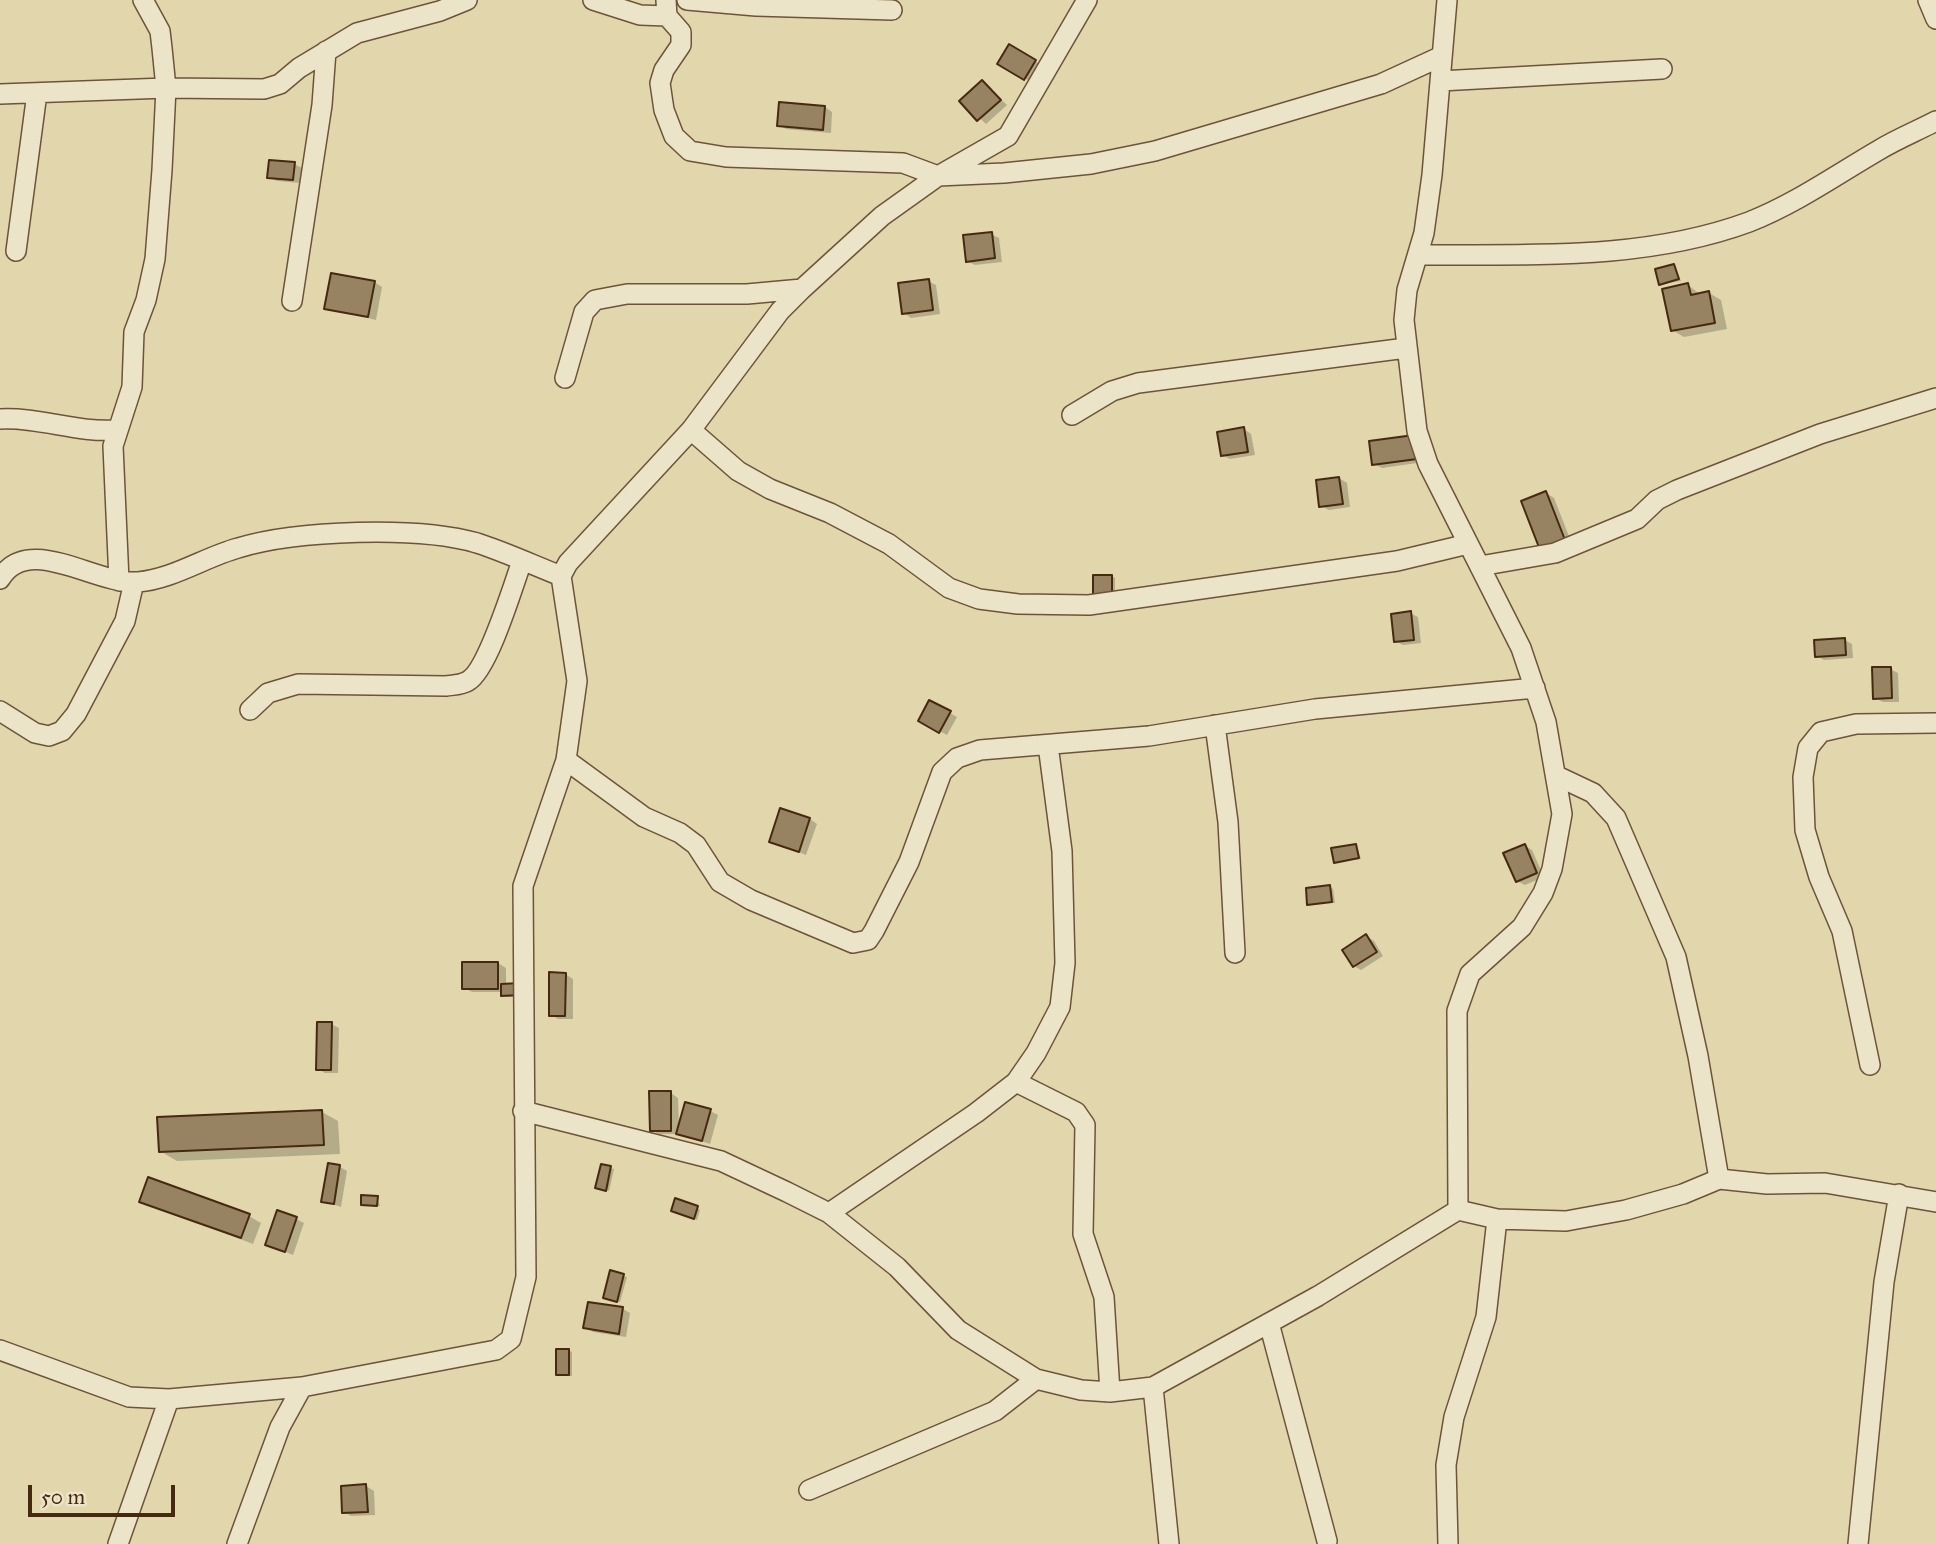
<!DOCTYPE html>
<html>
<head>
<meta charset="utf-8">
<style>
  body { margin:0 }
  #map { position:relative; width:1936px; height:1544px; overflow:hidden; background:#e1d6ac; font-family:"IM FELL Great Primer",serif }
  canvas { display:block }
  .scale { position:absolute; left:28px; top:1485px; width:147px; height:32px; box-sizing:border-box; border:4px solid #462911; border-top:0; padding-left:9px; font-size:21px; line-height:24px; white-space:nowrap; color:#462911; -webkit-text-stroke:5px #ece4c9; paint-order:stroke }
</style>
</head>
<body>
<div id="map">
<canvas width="1936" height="1544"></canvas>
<div class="scale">50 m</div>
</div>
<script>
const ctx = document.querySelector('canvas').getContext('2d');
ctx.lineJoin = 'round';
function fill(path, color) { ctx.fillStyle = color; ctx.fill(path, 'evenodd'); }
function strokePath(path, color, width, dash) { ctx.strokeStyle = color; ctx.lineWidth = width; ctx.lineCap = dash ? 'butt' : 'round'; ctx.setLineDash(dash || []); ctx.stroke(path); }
fill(new Path2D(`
  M1009,46L1043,66L1033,83L999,63Z
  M982,82L1007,105L986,124L961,101Z
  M825,107L832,112L831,133L786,129L779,125Z
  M294,164L302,168L300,183L277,181L269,177Z
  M991,234L999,238L1002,262L975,265L967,261Z
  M1674,266L1681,281L1661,284Z
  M928,281L936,285L940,314L911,318L904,313Z
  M374,282L382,287L376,320L326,308Z
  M1688,285L1701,295L1709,293L1721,300L1727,329L1684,337L1672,330Z
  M1244,429L1251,434L1255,455L1230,459L1222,455Z
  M1414,437L1424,462L1382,468L1374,464Z
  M1339,478L1347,483L1350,507L1329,510L1321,506Z
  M1546,493L1554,498L1572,544L1542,548Z
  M1112,576L1115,578V597L1095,577Z
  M1410,613L1418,617L1421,643L1403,645L1395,641Z
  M1845,640L1852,644L1853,658L1824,660L1817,656Z
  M1890,669L1898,673L1899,702H1883L1875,698Z
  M930,702L957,717L947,735L920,721Z
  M810,819L817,824L806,855L771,841Z
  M1356,845L1361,859L1336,862Z
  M1524,845L1532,850L1544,877L1525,885L1517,881Z
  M1330,887L1333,889L1335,903H1309Z
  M1366,936L1374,941L1383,956L1361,970L1354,966Z
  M498,963L506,968V986L523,996L506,997L503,992H472L464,988V964Z
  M565,974L573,979V1019H558L551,1015Z
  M331,1024L339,1028L338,1073H325L318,1069Z
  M671,1093L678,1098L679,1127L710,1111L718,1115L710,1144L680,1134H659L651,1130Z
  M322,1112L338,1121L340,1154L177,1161L160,1151Z
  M602,1166L614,1169L609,1191L600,1189Z
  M340,1167L347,1171L341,1207L323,1201Z
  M377,1198L380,1206L362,1204Z
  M141,1201L249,1216L261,1223L253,1244Z
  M697,1208L700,1210L697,1220L676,1212Z
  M296,1219L304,1223L293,1255L267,1244Z
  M612,1273L627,1277L620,1302L608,1299Z
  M589,1304L623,1309L630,1313L626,1337L593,1332L585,1327Z
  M568,1350L572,1352V1376H561L557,1374Z
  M366,1486L374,1491L375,1515L351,1516L344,1512Z`), '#0003');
const building = new Path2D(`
  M1009,44L1036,60L1024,80L997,64Z
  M982,80L1001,100L977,121L959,101Z
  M779,102L825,106L823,130L777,126Z
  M269,160L295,162L293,180L267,178Z
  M992,232L995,258L966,262L963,235Z
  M1674,264L1679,279L1659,285L1655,269Z
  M331,273L375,281L368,317L324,309Z
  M929,279L933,310L902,314L898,283Z
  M1688,283L1691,295L1709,291L1715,323L1671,331L1662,289Z
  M1244,427L1248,452L1221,456L1217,432Z
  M1414,435L1417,459L1372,465L1369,441Z
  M1339,477L1343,504L1319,507L1316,480Z
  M1546,491L1565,540L1540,550L1521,501Z
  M1093,575H1112V596H1093Z
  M1411,611L1414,640L1394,642L1391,614Z
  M1845,638L1846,655L1815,657L1814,640Z
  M1872,667H1891L1892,698L1873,699Z
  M929,700L951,711L939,733L918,721Z
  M780,808L810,818L799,852L769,842Z
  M1356,844L1359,858L1334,863L1331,848Z
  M1525,844L1537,873L1516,882L1503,853Z
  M1330,885L1332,902L1307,905L1306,888Z
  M1366,934L1377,952L1353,967L1342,950Z
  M462,962H498V989H462Z
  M549,972L566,973L565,1016H549Z
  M520,983L521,995L501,996V984Z
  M317,1022H332L331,1070H316Z
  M649,1091H671V1131H650Z
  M685,1102L711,1109L702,1141L676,1134Z
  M322,1110L324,1145L159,1152L157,1117Z
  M328,1163L340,1165L334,1204L321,1202Z
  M601,1164L611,1166L606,1191L595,1188Z
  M148,1177L250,1214L241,1238L139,1202Z
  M361,1195L378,1196L377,1206L361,1205Z
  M675,1198L698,1206L694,1219L671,1211Z
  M277,1210L297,1217L285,1252L265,1245Z
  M610,1270L624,1274L617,1302L603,1298Z
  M588,1302L623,1307L619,1334L583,1328Z
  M556,1349H569V1375H556Z
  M366,1484L368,1512L342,1513L341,1486Z`);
fill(building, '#978362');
strokePath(building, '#462911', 2);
const minor = new Path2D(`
  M593,0L640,15L667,16
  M666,0L667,16L681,32V45L664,70L660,83L664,110L674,136L690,151L726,157L903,163L938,176L1004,173L1091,164L1155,151L1381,84L1442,56
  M687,0L756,6L892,10
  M1447,0L1432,175L1424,233L1407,290L1404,320L1417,431L1428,464L1521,648L1546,722L1562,814L1552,869L1543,893L1522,927L1470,974L1457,1011L1458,1210
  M1928,0L1936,19
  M1440,81L1662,69
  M0,94L166,88L264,89L280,84L299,68L357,33L440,11L467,0
  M16,251L37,93
  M1418,255C1529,254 1643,261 1749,222C1795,204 1836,175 1879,150C1897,139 1917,131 1936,121
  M292,301L322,105L326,51
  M565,378L584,312L595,300L627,294H747L802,289
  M1072,415L1112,391L1138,383L1406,348
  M0,419C40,417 77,433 116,430
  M691,430L738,471L770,489L830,513L889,544L949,588L979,599L1018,604L1089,605L1397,561L1468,544
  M1480,566L1555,553L1637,519L1657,500L1677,490L1820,434L1936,398
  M0,579C28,532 95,585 138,582C173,579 205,557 238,548C297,530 418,526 477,543C505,552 533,565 561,576
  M119,581L113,446L132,387L134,332L146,300L155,259L162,170L166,88L162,48L160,31L143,0
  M250,710L268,693L298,684L446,686C453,685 462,685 468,681C488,670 513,586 522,561
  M0,711L35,733L49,736L62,731L76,714L125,621L134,582
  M1215,725L1228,822L1235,953
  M566,760L644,817L680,833L696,845L720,882L751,900L853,943L868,940L874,931L909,862L942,772L957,758L980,750L1149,736L1315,709L1535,688
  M1557,776L1593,793L1616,818L1676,957L1698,1056L1719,1179
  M1870,1065L1842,931L1819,877L1805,830L1803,777L1808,748L1821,732L1856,724L1936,723
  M1016,1082L1076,1112L1085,1125L1083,1234L1104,1297L1110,1392
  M523,1111L721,1161L787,1192L829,1213L897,1267L958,1330L1036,1379L1081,1390L1110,1392L1153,1387L1318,1296L1458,1210L1497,1219L1566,1221L1626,1210L1683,1194L1719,1179L1767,1184L1825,1183L1936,1202
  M829,1213L976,1113L1016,1082L1036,1053L1060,1007L1065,963L1062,851L1048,745
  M1269,1323L1327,1541
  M0,1350L129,1397L169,1399L302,1387L496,1350L511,1339L526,1277L523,886L566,760L577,681L561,576L568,563L691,430L780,311L802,289L882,216L938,176L1008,136L1087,0
  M1153,1387L1169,1544
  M809,1490L995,1411L1036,1379
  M118,1544L169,1399
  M237,1544L280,1427L302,1387
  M1448,1544L1446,1465L1454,1417L1486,1317L1497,1219
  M1858,1544L1884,1282L1899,1194`);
strokePath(minor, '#6d5438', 22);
strokePath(minor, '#ece4c9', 19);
</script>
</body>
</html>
